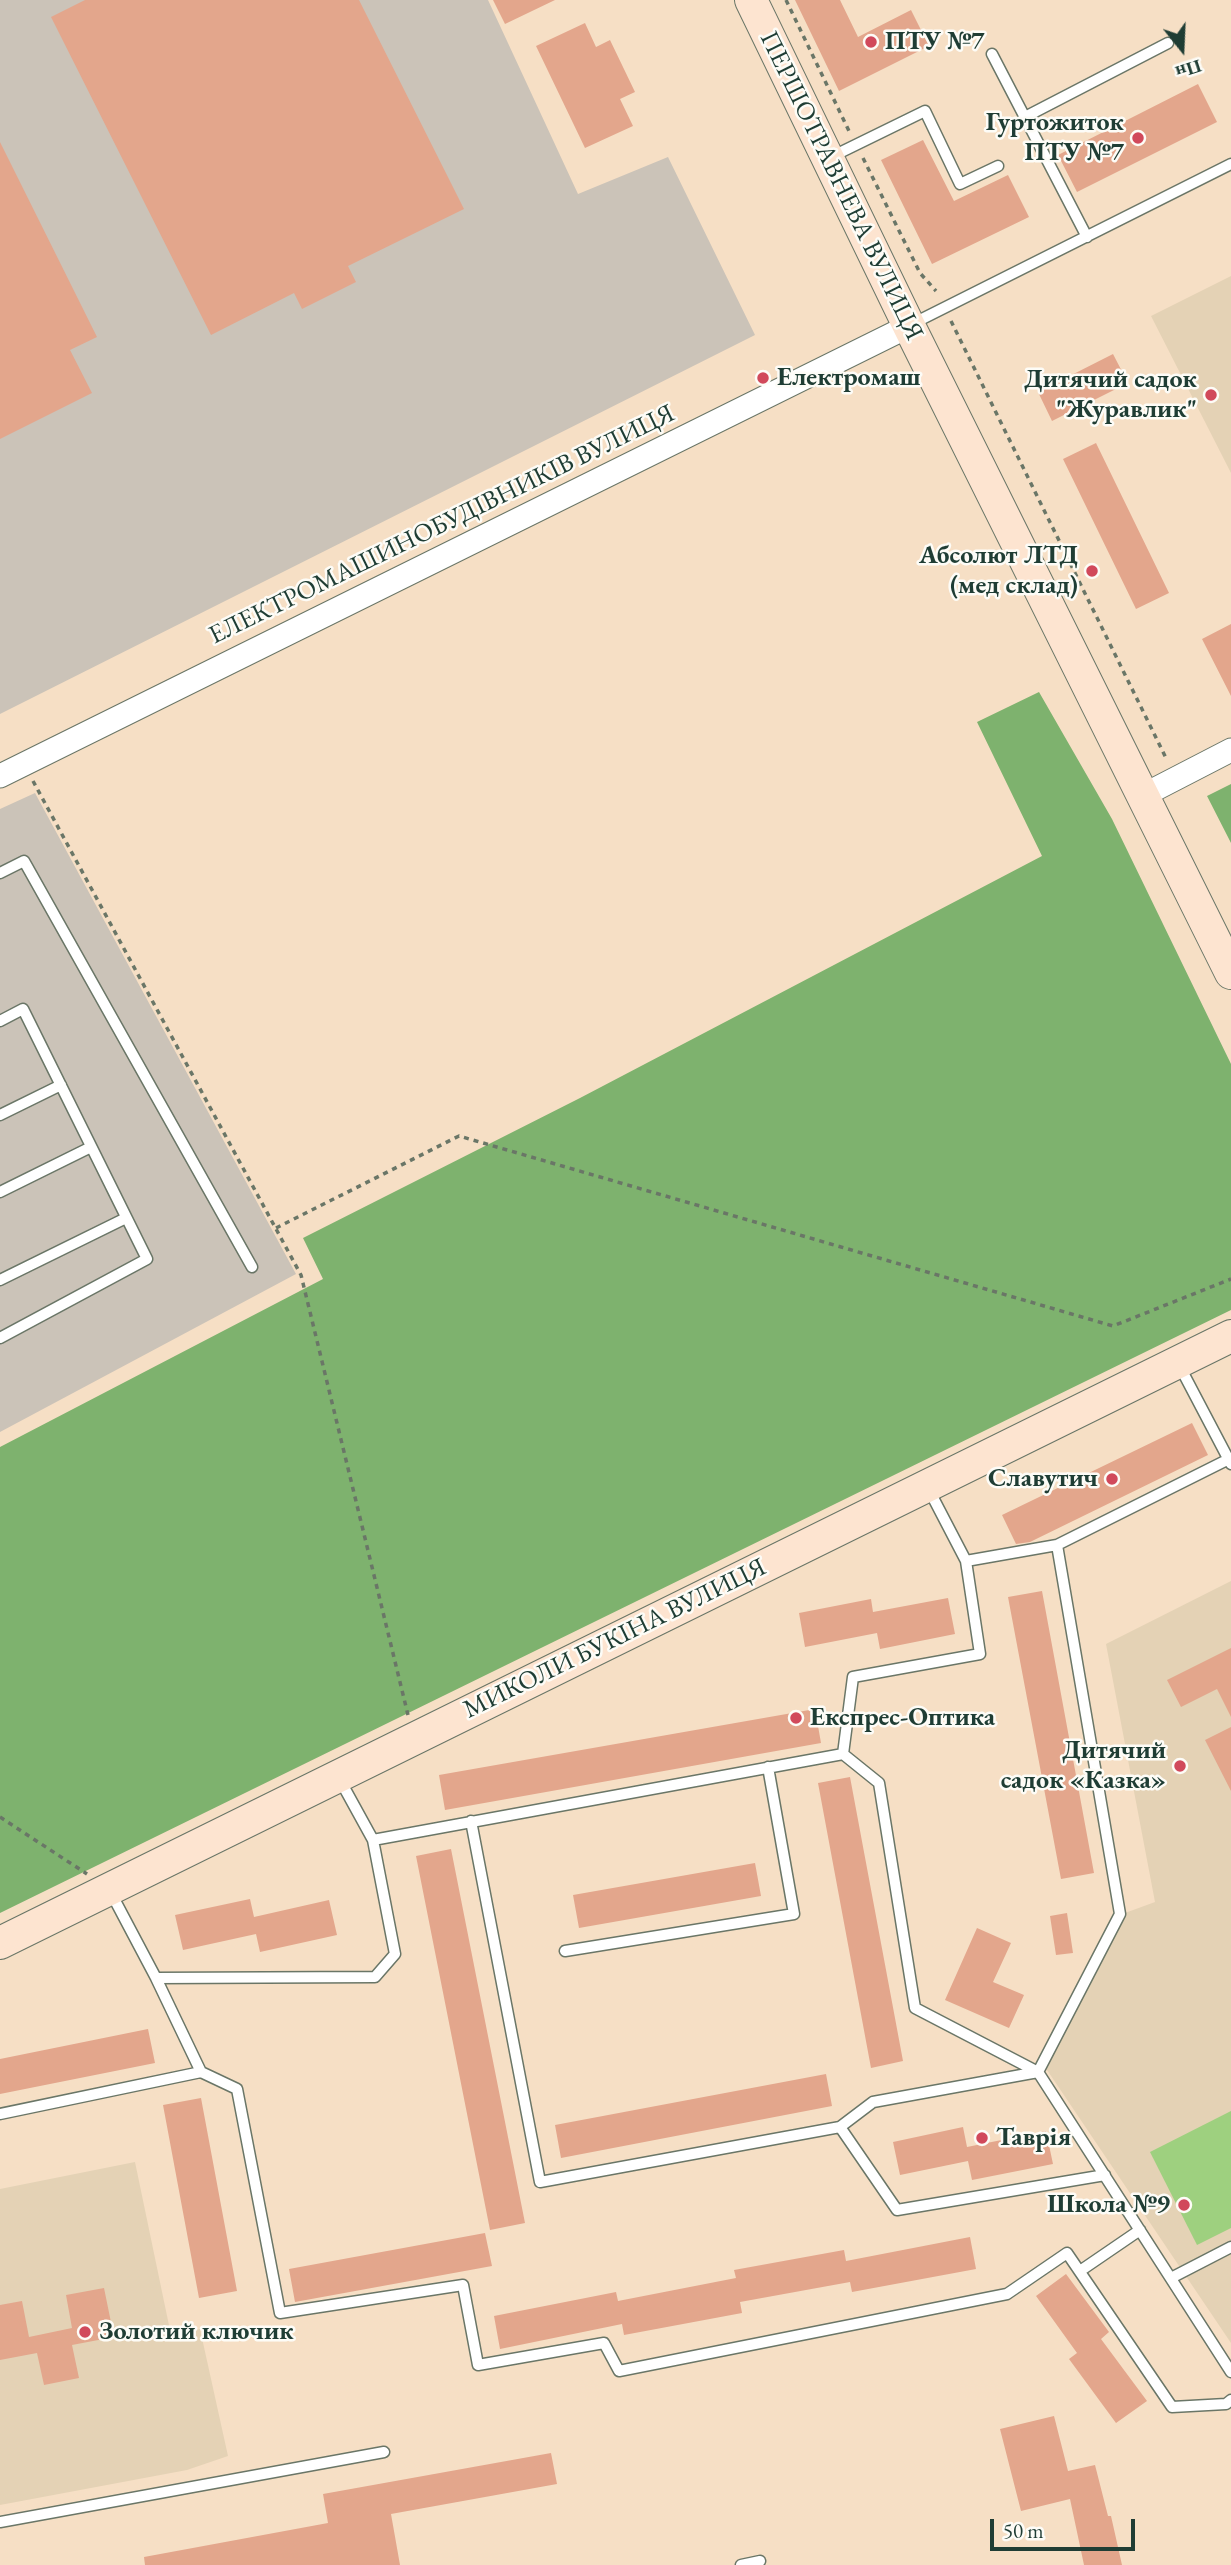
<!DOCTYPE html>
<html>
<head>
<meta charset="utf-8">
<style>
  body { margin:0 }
  #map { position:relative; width:1231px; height:2565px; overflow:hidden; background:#f6dfc5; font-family:"EB Garamond",serif }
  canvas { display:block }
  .north { position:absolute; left:1147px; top:14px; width:70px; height:70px; -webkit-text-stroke:5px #fdfcf7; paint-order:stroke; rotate:162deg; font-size:19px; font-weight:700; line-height:28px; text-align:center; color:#1f3d34 }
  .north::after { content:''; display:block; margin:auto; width:24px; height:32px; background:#1f3d34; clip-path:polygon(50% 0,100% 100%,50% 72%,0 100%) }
  .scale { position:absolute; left:990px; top:2519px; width:145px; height:32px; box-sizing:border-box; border:4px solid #1f3d34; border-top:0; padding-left:9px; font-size:21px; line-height:24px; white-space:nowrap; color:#1f3d34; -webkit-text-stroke:5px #fdfcf7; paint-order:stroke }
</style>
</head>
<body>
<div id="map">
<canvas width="1231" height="2565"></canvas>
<div class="north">Пн</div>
<div class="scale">50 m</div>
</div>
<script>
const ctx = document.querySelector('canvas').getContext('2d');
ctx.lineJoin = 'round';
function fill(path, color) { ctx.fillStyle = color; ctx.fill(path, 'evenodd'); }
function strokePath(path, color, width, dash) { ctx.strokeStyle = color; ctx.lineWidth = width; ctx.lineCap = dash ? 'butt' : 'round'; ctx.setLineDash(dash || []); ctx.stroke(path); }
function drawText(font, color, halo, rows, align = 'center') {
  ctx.font = font + ' "EB Garamond",serif'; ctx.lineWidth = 5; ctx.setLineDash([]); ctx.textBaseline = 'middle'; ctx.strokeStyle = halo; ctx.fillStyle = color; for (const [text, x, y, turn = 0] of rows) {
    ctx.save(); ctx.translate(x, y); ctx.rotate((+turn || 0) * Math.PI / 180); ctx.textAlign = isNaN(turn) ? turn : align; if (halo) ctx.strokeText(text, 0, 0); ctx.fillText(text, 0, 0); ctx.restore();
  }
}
fill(new Path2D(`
  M1231,276V473L1151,316Z
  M1231,1581V2343L1045,2067L1125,1913L1155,1902L1106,1644Z
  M135,2162L171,2335L200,2329L228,2456L187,2470L0,2505V2189Z`), '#e4d2b5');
fill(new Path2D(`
  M0,0H488L578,194L668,157L755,335L0,714Z
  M35,793L296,1274L0,1432V809Z`), '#cbc3b8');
fill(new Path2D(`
  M1231,2111V2228L1197,2245L1150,2152Z`), '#9ed07f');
fill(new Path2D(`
  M1039,692L1112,819L1231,1064V1310L0,1913V1447L323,1279L303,1238L580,1098L1042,856L977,722Z
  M1231,784V843L1207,796Z`), '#7eb26e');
fill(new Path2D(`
  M85,0H359L464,209L348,266L356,282L302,309L294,293L211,335L51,17Z
  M493,0H555L505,24Z
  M795,0H840L858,37L911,10L929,46L839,91Z
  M585,23L596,47L610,40L635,92L620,99L633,126L585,148L536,46Z
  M1198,84L1217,122L1077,192L1058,155Z
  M923,140L954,201L1008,175L1029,217L932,264L881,160Z
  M0,142L97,337L70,350L92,393L0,439Z
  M1113,354L1128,383L1052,421L1038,392Z
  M1096,443L1169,593L1136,609L1063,459Z
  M1231,624V696L1202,639Z
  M1192,1423L1208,1455L1030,1542L1016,1544L1002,1515Z
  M1042,1591L1094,1873L1061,1879L1008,1597Z
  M948,1598L955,1634L880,1649L877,1633L805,1647L799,1613L871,1599L873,1612Z
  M1231,1648V1717L1217,1689L1181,1707L1167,1680Z
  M815,1709L821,1743L445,1810L439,1775Z
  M1231,1727V1791L1205,1740Z
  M850,1777L903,2061L871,2068L818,1783Z
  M451,1849L525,2223L490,2230L416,1856Z
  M755,1863L761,1896L579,1928L573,1895Z
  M250,1899L254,1917L329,1900L337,1935L260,1952L256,1934L183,1950L175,1915Z
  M1067,1913L1073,1953L1056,1955L1050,1916Z
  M977,1928L1011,1943L993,1982L1024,1995L1009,2028L945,2000Z
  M148,2029L155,2063L0,2094V2059Z
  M826,2074L832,2106L561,2158L555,2125Z
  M201,2098L237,2291L199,2298L163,2105Z
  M963,2127L967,2147L1046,2131L1053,2164L972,2180L968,2161L900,2175L893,2142Z
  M485,2233L492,2266L295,2302L289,2269Z
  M970,2237L976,2269L852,2292L850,2282L740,2302L742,2313L624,2335L622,2324L500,2349L494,2316L616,2292L618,2301L736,2278L734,2270L844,2250L846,2261Z
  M1066,2274L1109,2332L1101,2339L1147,2401L1116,2423L1069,2359L1077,2353L1036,2296Z
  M104,2288L114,2337L72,2345L79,2378L44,2385L37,2353L0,2360V2305L22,2301L29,2337L72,2328L66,2295Z
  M1054,2416L1068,2471L1095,2465L1108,2516H1111L1122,2565H1084L1070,2499L1021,2511L1000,2429Z
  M551,2453L557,2484L391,2514L400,2565H145L144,2557L328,2523L323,2494Z`), '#e3a68c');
const lane = new Path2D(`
  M992,54L1087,237
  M1025,117L1168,43
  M831,157L925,111L960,184L998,166
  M912,324L1231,164
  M0,873L24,861L252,1267
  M0,1021L23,1009L147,1259L0,1338
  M0,1115L61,1085
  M0,1192L91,1147
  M0,1280L126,1218
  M1179,1365L1231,1464
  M966,1561L1057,1545L1227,1460
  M843,1754L853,1677L980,1654L966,1561L928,1488
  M471,1821L540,2182L840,2127L873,2102L1038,2072
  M373,1840L843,1754L879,1783L915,2008L1038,2072L1231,2372
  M110,1891L156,1978L201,2072
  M565,1951L794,1914L768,1767
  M156,1978L375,1977L395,1954L373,1840L340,1780
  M1038,2072L1120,1914L1057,1545
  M0,2114L201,2072L237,2089L280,2313L463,2285L478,2365L604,2343L619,2371L1007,2294L1067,2253L1172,2407L1226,2404L1231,2400
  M840,2127L897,2210L1105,2175
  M1080,2271L1140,2230
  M1171,2278L1231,2247
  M0,2522L384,2452
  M741,2565L760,2561`);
const street = new Path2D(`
  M0,776L909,326
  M1142,796L1231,750`);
const secondary = new Path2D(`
  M751,0L909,326L1231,973
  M0,1943L1231,1336`);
strokePath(lane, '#6a7667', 13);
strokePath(street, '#6a7667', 25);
strokePath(secondary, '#6a7667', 34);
strokePath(new Path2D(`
  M786,0L850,133
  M863,158L920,273L936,291
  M951,321L1167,760
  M33,781L301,1275L408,1715
  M276,1228L459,1136L1113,1326L1231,1279
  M0,1817L87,1874`), '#6a7667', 3.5, [5, 5]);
strokePath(lane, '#fff', 10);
strokePath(street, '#fff', 23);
strokePath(secondary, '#fde4d0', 32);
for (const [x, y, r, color] of [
  [871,42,7,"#d1495b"],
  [1138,138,7,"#d1495b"],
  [763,378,7,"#d1495b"],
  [1211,395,7,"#d1495b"],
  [1092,571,7,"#d1495b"],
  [1112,1479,7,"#d1495b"],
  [796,1718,7,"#d1495b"],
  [1180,1766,7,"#d1495b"],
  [982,2138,7,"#d1495b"],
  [1184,2205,7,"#d1495b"],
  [85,2332,7,"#d1495b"]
]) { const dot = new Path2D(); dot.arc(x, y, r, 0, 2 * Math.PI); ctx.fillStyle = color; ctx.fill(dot); strokePath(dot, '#fdfcf7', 2.5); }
drawText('bold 26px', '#1f3d34', '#fdfcf7', [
  ["ПТУ №7",885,42,"left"],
  ["Гуртожиток",1124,123],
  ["ПТУ №7",1124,153],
  ["Електромаш",777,378,"left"],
  ["Дитячий садок",1197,380],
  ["\"Журавлик\"",1197,410],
  ["Абсолют ЛТД",1078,556],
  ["(мед склад)",1078,586],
  ["Славутич",1098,1479],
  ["Експрес-Оптика",810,1718,"left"],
  ["Дитячий",1166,1751],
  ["садок «Казка»",1166,1781],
  ["Таврія",996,2138,"left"],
  ["Школа №9",1170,2205],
  ["Золотий ключик",99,2332,"left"]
], 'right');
drawText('26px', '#1f3d34', '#fdfcf7', [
  ["ПЕРШОТРАВНЕВА ВУЛИЦЯ",841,186,64],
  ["ЕЛЕКТРОМАШИНОБУДІВНИКІВ ВУЛИЦЯ",442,525,-26],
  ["МИКОЛИ БУКІНА ВУЛИЦЯ",615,1639,-26]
]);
</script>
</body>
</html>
